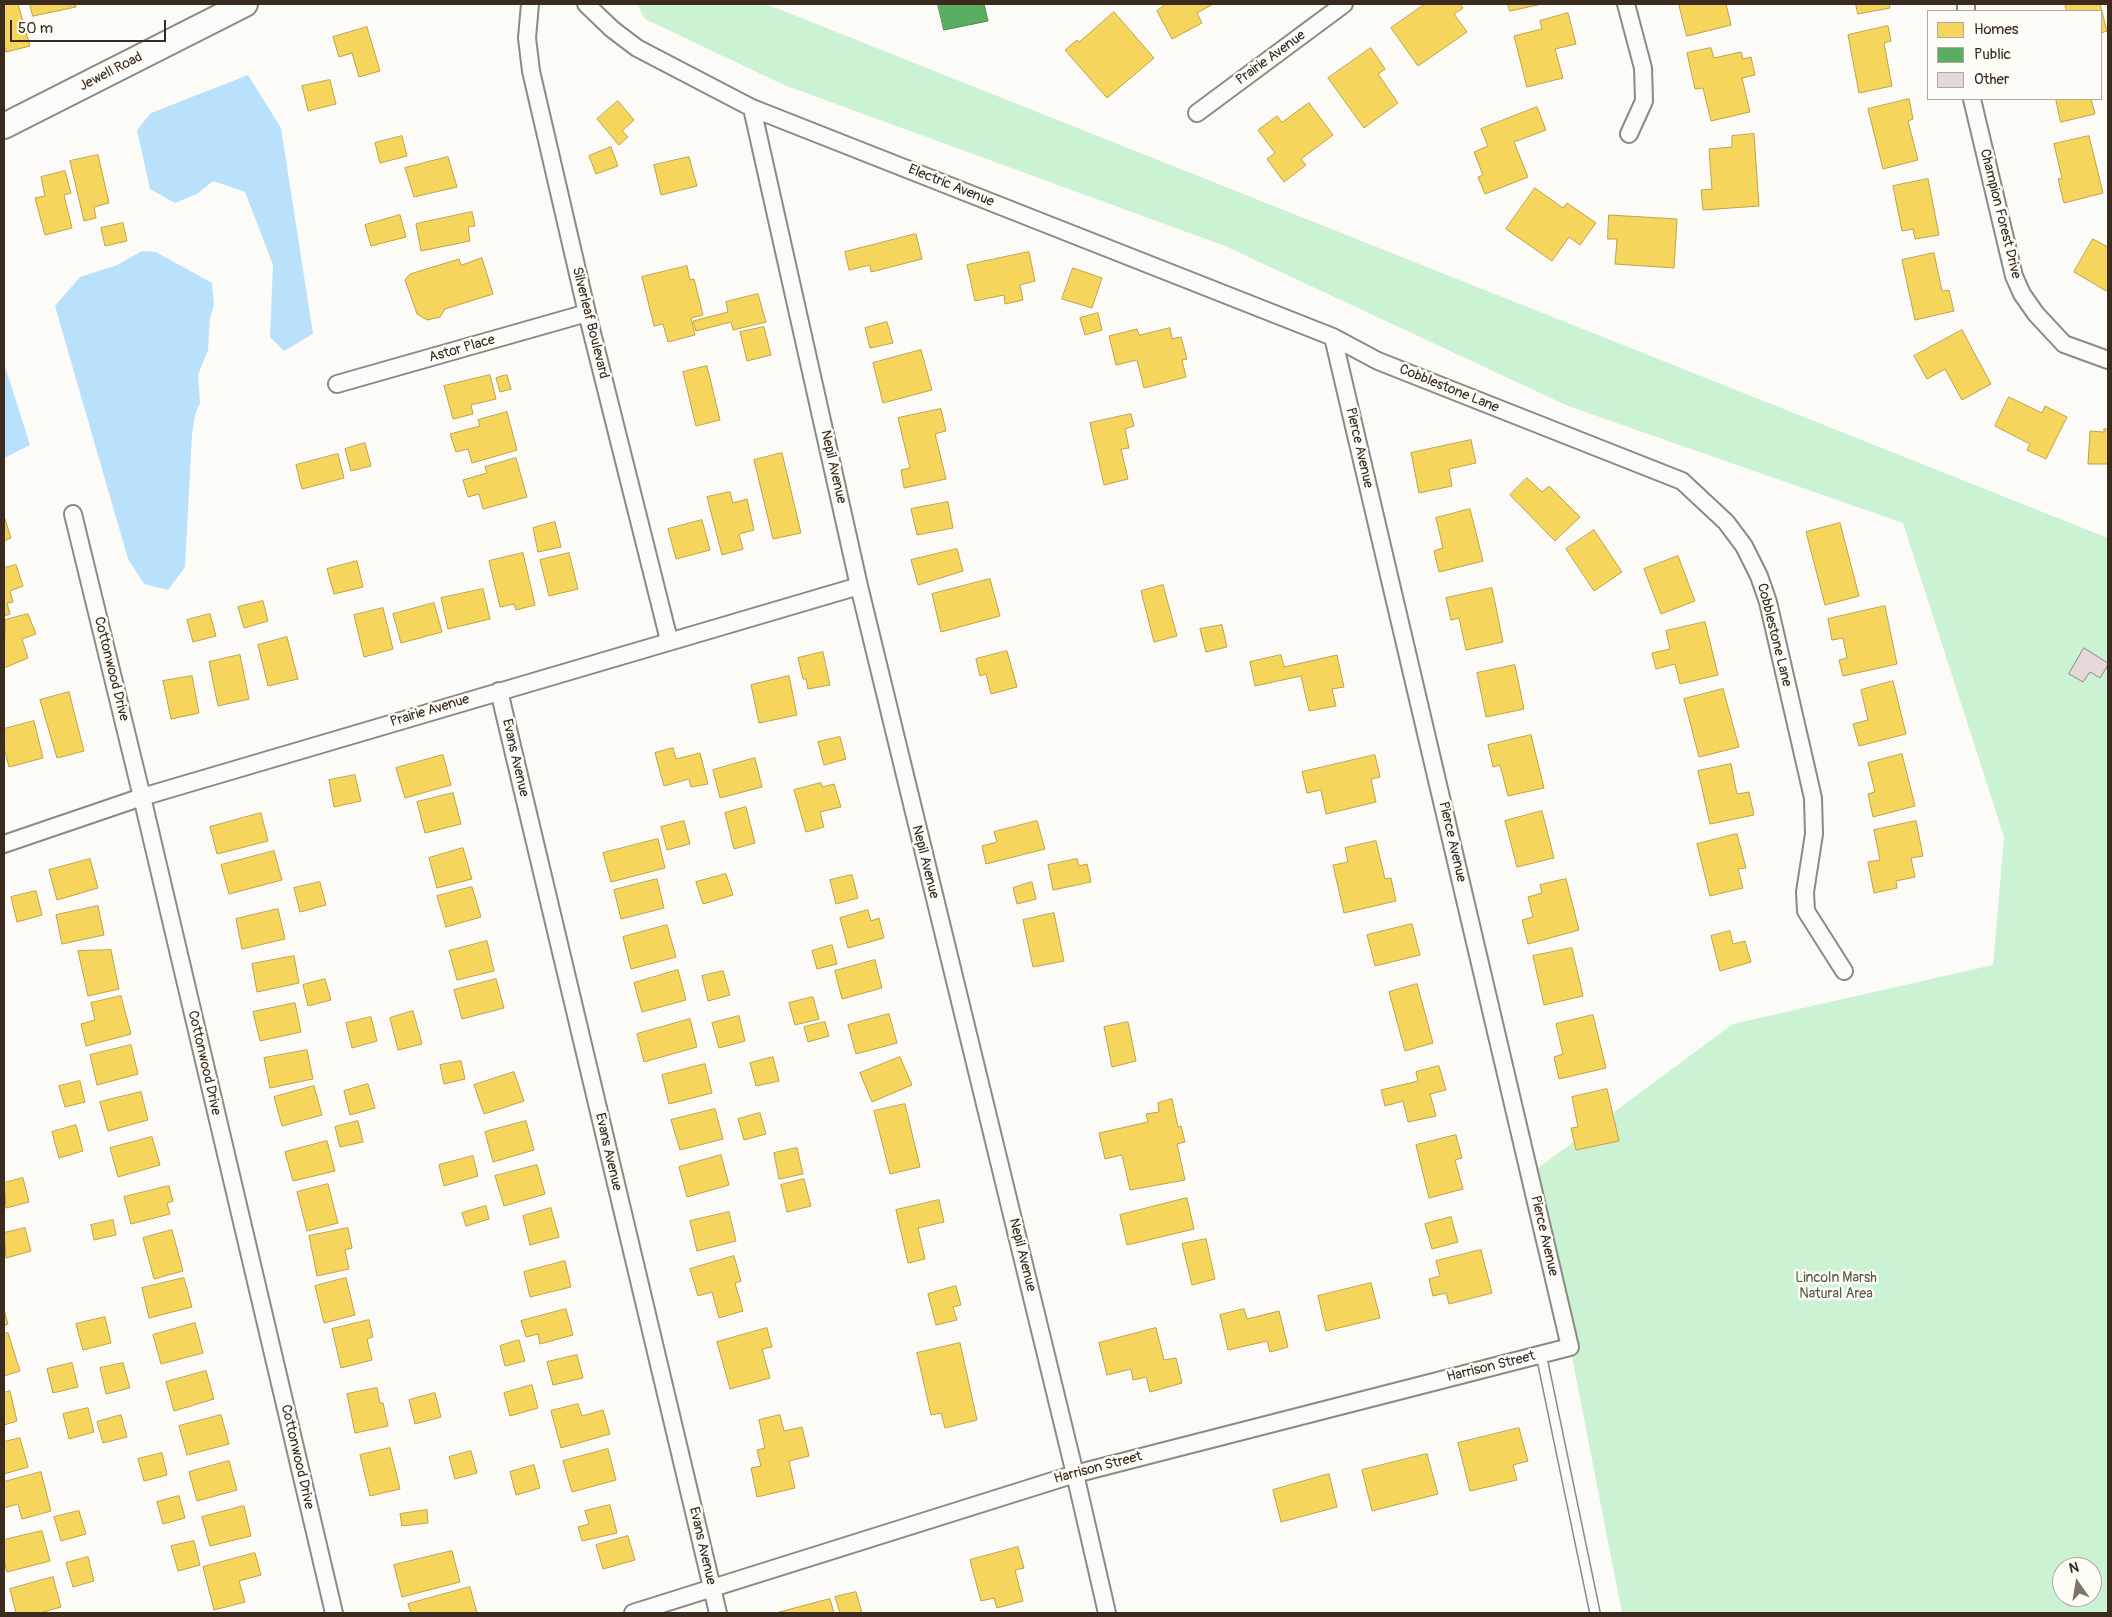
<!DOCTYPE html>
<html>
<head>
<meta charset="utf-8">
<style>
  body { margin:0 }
  #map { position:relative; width:2112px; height:1617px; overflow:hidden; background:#fcfbf8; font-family:Pangolin,sans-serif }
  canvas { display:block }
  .frame { position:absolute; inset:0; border:5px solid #3b2a1e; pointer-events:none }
  .legend { position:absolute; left:1927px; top:10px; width:175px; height:90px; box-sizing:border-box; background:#fdfcf7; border:1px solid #afa8a0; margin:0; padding:6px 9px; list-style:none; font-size:15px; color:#3b2a1e }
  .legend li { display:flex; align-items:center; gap:10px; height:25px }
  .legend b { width:25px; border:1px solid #afa8a0 }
  .north { position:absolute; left:2052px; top:1557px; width:50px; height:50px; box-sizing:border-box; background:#fdfcf7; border:1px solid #afa8a0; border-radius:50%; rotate:347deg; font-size:14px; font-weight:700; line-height:20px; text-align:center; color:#3b2a1e }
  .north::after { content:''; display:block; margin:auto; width:18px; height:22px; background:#7f736a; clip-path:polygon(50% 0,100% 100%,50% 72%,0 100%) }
  .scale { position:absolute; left:10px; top:20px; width:156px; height:22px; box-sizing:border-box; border:2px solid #3b2a1e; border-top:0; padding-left:6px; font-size:15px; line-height:18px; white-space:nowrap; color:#3b2a1e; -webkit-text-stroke:4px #fdfcf7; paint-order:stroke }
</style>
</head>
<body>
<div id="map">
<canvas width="2112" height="1617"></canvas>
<div class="frame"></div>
<ul class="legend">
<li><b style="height:14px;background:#f6d55c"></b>Homes</li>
<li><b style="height:14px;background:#5aae61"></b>Public</li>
<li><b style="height:14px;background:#e5d9d7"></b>Other</li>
</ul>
<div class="north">N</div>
<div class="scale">50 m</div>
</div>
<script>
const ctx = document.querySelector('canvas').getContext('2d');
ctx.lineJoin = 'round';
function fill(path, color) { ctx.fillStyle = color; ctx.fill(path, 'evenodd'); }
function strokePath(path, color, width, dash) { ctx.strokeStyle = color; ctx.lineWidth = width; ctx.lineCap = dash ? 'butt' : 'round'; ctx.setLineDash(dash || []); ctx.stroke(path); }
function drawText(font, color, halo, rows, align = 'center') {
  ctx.font = font + ' Pangolin,sans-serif'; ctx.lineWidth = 5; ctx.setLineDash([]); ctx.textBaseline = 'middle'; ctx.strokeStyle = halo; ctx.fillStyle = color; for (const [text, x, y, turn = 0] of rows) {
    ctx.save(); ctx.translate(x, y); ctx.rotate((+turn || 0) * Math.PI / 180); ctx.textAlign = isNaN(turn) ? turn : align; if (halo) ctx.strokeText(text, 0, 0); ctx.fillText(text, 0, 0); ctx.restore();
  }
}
fill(new Path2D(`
  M637,4H766L2108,538V1613H1622L1570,1347L1530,1174L1733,1024L1993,965L2004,837L1903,523L1568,406L1225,246L784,85L645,19ZM2062,1567H2092V1597H2062Z`), '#ccf2d4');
fill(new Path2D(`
  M248,75L281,128L313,334L284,351L270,337L273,265L245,192L213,181L197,194L175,203L150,189L137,130L151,113Z
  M142,251L156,252L212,283L214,305L210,318L208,350L198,375L200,403L195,415L192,435L185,567L168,590L144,584L128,559L55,306L80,277L117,265Z
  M4,363L30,445L4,458Z`), '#bae1fc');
const homes = new Path2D(`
  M4,4H18L30,46L6,52L4,44Z
  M30,4H75L76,7L33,16Z
  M1166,4H1213L1197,13L1202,23L1172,39L1157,11Z
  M1425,4H1460L1463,8L1454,14L1467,32L1418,66L1391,28Z
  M1508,4H1542L1510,11Z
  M1679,4H1726L1731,25L1687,36Z
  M1856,4H1889L1890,8L1858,14Z
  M2065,4H2100L2107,31L2101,33V11H2067Z
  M1114,12L1154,58L1107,98L1065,50L1077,40L1079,42Z
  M1568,13L1576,44L1555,49L1563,78L1527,87L1514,36L1542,29L1540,21Z
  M1888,26L1891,41L1884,43L1892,86L1859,93L1848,35Z
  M367,27L380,71L359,77L352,53L339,57L333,37Z
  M1371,48L1385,69L1378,74L1398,103L1364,128L1328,78Z
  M1711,48L1714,58L1741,52L1743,59L1751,57L1755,75L1742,78L1750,112L1711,121L1703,88L1695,89L1687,53Z
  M330,80L336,104L308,111L302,86Z
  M1909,99L1913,119L1908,121L1918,160L1883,169L1868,109Z
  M2056,99H2091L2095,114L2061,122Z
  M618,101L634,120L622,131L628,137L619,145L597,119Z
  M1309,103L1333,135L1301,159L1306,165L1284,182L1267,159L1275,153L1258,130L1277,116L1282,122Z
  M1537,107L1546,130L1514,142L1528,177L1485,194L1478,177L1483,175L1474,152L1488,146L1481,129Z
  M1754,134L1759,206L1703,210L1701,190L1712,189L1709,149L1732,147V136Z
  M402,136L407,156L380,163L375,143Z
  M2089,136L2103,193L2064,203L2058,179L2062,178L2054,144Z
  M611,147L618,166L596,174L589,156Z
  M98,155L109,203L94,207L96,218L84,221L70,161Z
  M448,157L457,187L414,197L405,168Z
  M689,157L697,186L661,195L654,165Z
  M65,171L71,193L64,195L72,228L45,235L35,198L45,196L41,177Z
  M1928,179L1939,235L1915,239L1913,229L1902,231L1893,186Z
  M1535,188L1563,208L1567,203L1596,223L1580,245L1569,237L1552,261L1506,229Z
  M472,212L475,226L468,227L470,241L421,251L416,224Z
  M400,215L406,237L371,246L365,225Z
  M1609,215L1677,219L1674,268L1615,264L1617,239H1608Z
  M123,223L127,241L105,246L101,228Z
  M916,234L922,259L871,272L870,265L849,270L845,252Z
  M2093,239L2108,247V292L2074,272Z
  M1029,252L1035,281L1020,285L1023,300L1005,304L1004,295L975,301L967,265Z
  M1934,253L1942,291L1949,290L1954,311L1915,320L1902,260Z
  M482,258L493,294L445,309L440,317L427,320L417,314L405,280L410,274L459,259L461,265Z
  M687,266L690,280L694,279L703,315L691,318L695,335L668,342L663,324L654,326L642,277Z
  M1073,268L1102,278L1092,308L1062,299Z
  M758,294L766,322L733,330L731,322L696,331L693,321L728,312L726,302Z
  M1098,313L1102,330L1085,335L1080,318Z
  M887,322L893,343L870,348L865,328Z
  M764,327L771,355L747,361L740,332Z
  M1170,328L1172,339L1181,337L1187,359L1182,360L1186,377L1144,388L1137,360L1116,365L1109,336L1137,329L1139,335Z
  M1962,330L1991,384L1962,400L1945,369L1927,379L1914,356Z
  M921,350L932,390L883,403L873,363Z
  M707,366L720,420L696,426L683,372Z
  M490,375L496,399L471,405L473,414L453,419L444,386Z
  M507,375L511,389L500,392L496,378Z
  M2009,397L2042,413L2045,406L2067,417L2046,459L2027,450L2030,444L1995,426Z
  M941,409L946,431L935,434L946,479L904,488L901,470L910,468L898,418Z
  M507,412L517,450L472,463L468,449L456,452L450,434L480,426L478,420Z
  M1131,414L1134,426L1125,429L1129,448L1121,449L1128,479L1104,485L1090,423Z
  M2104,429H2108V464H2088L2090,431L2104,432Z
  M1471,440L1476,463L1449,469L1452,486L1419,493L1411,453Z
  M365,443L371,466L351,471L345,449Z
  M782,453L801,533L773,539L754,460Z
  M338,454L344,478L302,489L296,465Z
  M516,458L527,497L483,509L479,494L468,497L463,480L487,473L485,467Z
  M1527,478L1542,492L1549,486L1580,517L1555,541L1510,495Z
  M730,492L733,503L747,499L754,530L739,534L743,549L722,555L707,497Z
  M948,502L953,528L917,535L911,509Z
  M1470,509L1483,561L1439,572L1434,551L1443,548L1436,518Z
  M5,519L11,538L4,541V520Z
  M702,520L710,550L676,559L668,529Z
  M555,522L561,547L538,552L533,528Z
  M1840,523L1859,596L1825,605L1806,532Z
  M1594,530L1622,572L1594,591L1566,549Z
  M957,549L963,571L918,585L911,560Z
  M523,553L535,605L516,610L514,604L500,607L489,561Z
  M569,553L578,589L549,596L540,560Z
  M1678,556L1695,601L1661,614L1644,569Z
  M357,561L363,587L334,594L327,569Z
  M16,565L23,586L10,591L13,602L7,603L10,614L4,616V568Z
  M990,579L1000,616L941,632L932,594Z
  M1163,585L1177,636L1154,642L1141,591Z
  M1492,588L1503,642L1466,650L1459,618L1451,620L1446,598Z
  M483,589L490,619L448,629L441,598Z
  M263,601L268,621L244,628L238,607Z
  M434,603L442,632L401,643L393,614Z
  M1885,606L1897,664L1843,676L1839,660L1847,658L1843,638L1832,640L1828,619Z
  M383,608L393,649L364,657L354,615Z
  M28,614L36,634L22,639L28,658L4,668L5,620Z
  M210,614L216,636L193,642L187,620Z
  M1705,622L1718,675L1680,684L1675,664L1656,669L1652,653L1670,649L1666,631Z
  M1222,625L1227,647L1206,652L1200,629Z
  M287,637L298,679L268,686L258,645Z
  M1007,651L1017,687L991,694L986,674L980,676L976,659Z
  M823,652L830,685L808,689L806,679H803L798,658Z
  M240,655L249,699L218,706L209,662Z
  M1281,655L1284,667L1337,655L1344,687L1332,689L1336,706L1309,711L1301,676L1255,686L1250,662Z
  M1515,665L1524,709L1486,717L1477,673Z
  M192,676L199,713L171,719L163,681Z
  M789,676L797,715L759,723L751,685Z
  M1893,681L1906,734L1859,746L1853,724L1868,720L1861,690Z
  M1723,689L1739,747L1699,757L1684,699Z
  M69,692L84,751L57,758L40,700Z
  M34,721L43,758L9,767L4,748V729Z
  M1531,735L1544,788L1508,796L1500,765L1493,767L1488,745Z
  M840,737L846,759L824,765L818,742Z
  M673,748L676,759L700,753L708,784L691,787L689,779L664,786L655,753Z
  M1902,754L1915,806L1873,817L1868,794L1875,792L1868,763Z
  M443,755L451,785L405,798L396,768Z
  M1375,755L1380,777L1371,779L1376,802L1326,814L1321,790L1307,793L1302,772Z
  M755,758L762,787L720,798L713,770Z
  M1731,764L1737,794L1749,792L1754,815L1710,824L1698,771Z
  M355,775L361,801L334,807L329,780Z
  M821,783L822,787L834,784L841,807L820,812L824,827L806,832L794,790Z
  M453,793L461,824L425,833L417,802Z
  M746,807L755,843L734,849L725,813Z
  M1542,811L1554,858L1517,867L1505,821Z
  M261,813L268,841L217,854L210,827Z
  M684,821L690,844L667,850L661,827Z
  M1037,821L1045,849L986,864L982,846L997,842L994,832Z
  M1916,821L1923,856L1911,858L1915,877L1896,881L1897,888L1874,893L1868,862L1880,860L1874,830Z
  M1737,834L1746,868L1738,869L1743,888L1710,896L1697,844Z
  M658,839L665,868L611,882L603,853Z
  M1376,841L1385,879L1391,878L1396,901L1344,913L1333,865L1348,862L1345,848Z
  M463,848L472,879L437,888L429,858Z
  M274,851L282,880L229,894L221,865Z
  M90,859L98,888L57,900L49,870Z
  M1077,859L1079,866L1087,864L1091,882L1053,890L1048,865Z
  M726,874L733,895L703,904L696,882Z
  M852,875L858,898L836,904L830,880Z
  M657,879L664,908L621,919L614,890Z
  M1566,879L1579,930L1528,944L1522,920L1533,917L1528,897L1542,893L1540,885Z
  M320,882L326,905L300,912L294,888Z
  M1032,882L1036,899L1017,904L1013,888Z
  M472,887L481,917L446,927L437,896Z
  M36,891L42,915L17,922L11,897Z
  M98,906L104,935L62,944L56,915Z
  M278,909L285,939L242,949L236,919Z
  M868,910L871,921L879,918L884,938L848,948L840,918Z
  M1054,913L1064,961L1033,967L1023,920Z
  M1412,924L1420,955L1375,966L1367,935Z
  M667,925L676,957L631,969L623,937Z
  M1730,931L1733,944L1745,941L1751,962L1720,971L1711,936Z
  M487,941L494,971L457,980L449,951Z
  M832,945L837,964L817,969L812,951Z
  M1572,948L1583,996L1544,1005L1533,956Z
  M111,950L119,989L88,996L78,951Z
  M294,956L299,983L257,992L252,964Z
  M875,960L882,988L842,999L835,971Z
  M678,970L686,1000L642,1012L634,983Z
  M723,971L730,995L708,1001L702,976Z
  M325,979L331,1000L308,1006L303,985Z
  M496,979L504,1008L462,1019L454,990Z
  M1417,984L1433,1043L1405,1051L1389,992Z
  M121,996L131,1034L86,1046L81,1024L95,1020L91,1003Z
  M813,997L819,1019L795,1025L789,1003Z
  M295,1003L301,1032L260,1041L253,1012Z
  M413,1011L422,1044L398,1050L390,1018Z
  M889,1014L897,1043L856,1054L848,1025Z
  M1593,1015L1606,1068L1559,1079L1554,1057L1563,1054L1556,1024Z
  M739,1016L745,1041L719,1048L712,1023Z
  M371,1017L377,1041L352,1048L346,1023Z
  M690,1019L697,1047L644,1062L637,1034Z
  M825,1022L829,1036L808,1042L804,1027Z
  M1128,1022L1136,1061L1112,1067L1104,1027Z
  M131,1045L138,1074L97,1085L90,1055Z
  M307,1050L313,1079L270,1088L264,1058Z
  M773,1057L779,1081L756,1086L750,1063Z
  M900,1057L912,1085L872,1102L860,1073Z
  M461,1061L465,1079L444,1084L440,1065Z
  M705,1064L712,1093L669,1104L662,1075Z
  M1439,1066L1446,1090L1430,1094L1436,1116L1408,1122L1403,1101L1385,1106L1381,1090L1418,1081L1416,1072Z
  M514,1072L524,1101L484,1114L474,1085Z
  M80,1081L85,1102L65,1107L59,1086Z
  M368,1084L375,1108L350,1115L344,1091Z
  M314,1086L322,1115L282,1126L274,1097Z
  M1607,1089L1619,1141L1576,1150L1571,1128L1578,1127L1572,1097Z
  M141,1092L148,1120L108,1131L100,1102Z
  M1172,1099L1178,1127L1181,1126L1185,1142L1177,1144L1185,1180L1130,1190L1122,1155L1105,1159L1099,1133L1148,1122L1146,1114L1159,1112L1158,1103Z
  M905,1104L920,1167L890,1174L874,1111Z
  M715,1109L723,1139L680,1150L671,1120Z
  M760,1113L766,1134L744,1140L738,1119Z
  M358,1121L363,1142L340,1147L335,1127Z
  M526,1121L534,1150L493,1162L485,1132Z
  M76,1125L83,1151L59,1158L52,1132Z
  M1456,1135L1462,1158L1455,1160L1463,1189L1429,1198L1416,1145Z
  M152,1137L160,1165L118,1177L110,1148Z
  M327,1141L335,1171L293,1181L285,1152Z
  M797,1148L803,1174L779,1179L774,1153Z
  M721,1155L729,1185L687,1197L679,1167Z
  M473,1156L478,1176L444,1186L439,1165Z
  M537,1165L545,1194L504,1206L495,1176Z
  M23,1178L29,1202L6,1208L4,1183Z
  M804,1179L811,1206L787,1212L781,1185Z
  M328,1184L338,1223L307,1231L297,1192Z
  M169,1186L173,1201L167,1203L170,1214L131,1224L124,1197Z
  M1187,1198L1194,1229L1127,1245L1120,1215Z
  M939,1200L944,1222L918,1228L925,1259L908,1263L896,1210Z
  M486,1206L489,1219L466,1226L462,1213Z
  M551,1208L559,1237L530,1245L523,1216Z
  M729,1212L736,1241L697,1251L690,1221Z
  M1451,1217L1458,1242L1432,1249L1425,1224Z
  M113,1220L116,1235L94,1240L91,1225Z
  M25,1228L31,1251L6,1258L4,1233Z
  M348,1228L352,1248L345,1250L349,1269L317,1276L309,1236Z
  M172,1230L183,1271L154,1279L143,1238Z
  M1206,1239L1215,1279L1192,1285L1182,1244Z
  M1481,1250L1492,1293L1449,1304L1446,1293L1433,1296L1429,1279L1440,1276L1436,1261Z
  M734,1256L741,1281L735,1283L743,1311L719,1318L712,1292L698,1296L690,1269Z
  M565,1261L571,1287L530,1297L524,1272Z
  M184,1278L192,1307L149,1318L142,1288Z
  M346,1278L355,1315L324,1323L315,1286Z
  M1371,1283L1380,1318L1326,1331L1318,1296Z
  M956,1286L961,1305L953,1307L957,1320L936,1325L928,1294Z
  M566,1309L573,1335L540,1344L538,1334L526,1337L521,1321Z
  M1244,1309L1247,1319L1279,1311L1288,1347L1270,1352L1267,1341L1228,1350L1220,1315Z
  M4,1310L8,1324L4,1326Z
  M105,1317L111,1343L83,1350L76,1324Z
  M369,1320L373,1337L367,1339L372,1360L341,1368L332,1329Z
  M195,1323L203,1353L161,1364L153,1335Z
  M767,1328L772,1347L762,1349L770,1378L730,1389L717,1342Z
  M1156,1328L1164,1360L1176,1358L1182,1383L1150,1392L1146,1377L1133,1380L1131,1369L1107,1375L1099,1343Z
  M8,1333L20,1371L4,1376V1334Z
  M519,1340L525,1361L505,1366L500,1346Z
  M960,1343L977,1420L945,1428L941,1413L931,1415L917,1353Z
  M577,1355L583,1378L553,1385L547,1362Z
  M72,1363L78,1387L53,1393L47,1369Z
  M123,1363L130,1388L106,1394L100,1368Z
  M206,1371L214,1399L174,1411L166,1382Z
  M532,1385L538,1408L510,1416L504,1393Z
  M377,1388L380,1403H383L388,1426L355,1433L347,1394Z
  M10,1391L17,1421L4,1425V1393Z
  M435,1393L441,1417L415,1424L409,1400Z
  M578,1404L582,1416L603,1410L610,1434L561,1448L551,1411Z
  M88,1408L94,1432L69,1439L63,1414Z
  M121,1415L127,1437L103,1443L97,1422Z
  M221,1415L229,1444L187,1455L179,1426Z
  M780,1415L784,1431L802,1427L809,1456L789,1461L795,1488L757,1497L751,1468L761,1466L757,1450L765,1448L759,1420Z
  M1519,1428L1528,1461L1513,1465L1517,1480L1470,1491L1458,1443Z
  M20,1438L28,1467L4,1474V1442Z
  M390,1448L400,1489L370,1496L360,1455Z
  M608,1449L616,1480L572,1492L563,1461Z
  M471,1451L477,1473L455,1479L449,1457Z
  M162,1453L167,1475L144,1481L138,1459Z
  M1427,1454L1438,1494L1372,1511L1362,1470Z
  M229,1461L237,1490L197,1501L189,1472Z
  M534,1465L540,1488L516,1495L510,1472Z
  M41,1472L51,1511L22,1519L18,1504L4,1508V1482Z
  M1329,1474L1337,1507L1281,1522L1273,1490Z
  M179,1496L185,1518L163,1524L157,1502Z
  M610,1505L617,1533L582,1541L578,1527L589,1524L585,1511Z
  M244,1506L251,1536L210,1546L202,1517Z
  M427,1510L428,1523L402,1526L400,1514Z
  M79,1511L86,1534L61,1541L54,1517Z
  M42,1531L50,1561L7,1572L4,1561V1540Z
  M628,1536L635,1560L603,1569L596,1545Z
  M194,1541L200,1565L178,1571L171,1546Z
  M1018,1547L1024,1568L1015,1570L1023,1601L997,1608L994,1598L981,1601L970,1560Z
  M452,1551L460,1582L402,1597L394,1565Z
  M255,1553L261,1575L239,1581L245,1602L214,1610L203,1567Z
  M88,1557L94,1581L73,1587L66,1563Z
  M53,1577L61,1607L40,1613H16L10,1589Z
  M470,1587L477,1613H411L408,1604Z
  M856,1592L862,1613H840L835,1597Z
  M830,1599L834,1613H776Z`);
fill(homes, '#f6d55c');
strokePath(homes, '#bea249', 1);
const public = new Path2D(`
  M938,4H984L988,21L944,30Z`);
fill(public, '#5aae61');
strokePath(public, '#51864d', 1);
const building = new Path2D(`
  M2084,648L2108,663V665L2100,678L2090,672L2083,682L2069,674Z`);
fill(building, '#e5d9d7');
strokePath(building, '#8d8985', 1);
const lane = new Path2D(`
  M1541,1354L1595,1613`);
const street = new Path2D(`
  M530,4L527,38L531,71L587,313L669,640
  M586,4L612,29L637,48L752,108L1333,337L1378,361L1682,481L1726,522L1744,546L1759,576L1768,602L1813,798L1814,834L1805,892L1806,911L1844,971
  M1626,4L1643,68L1644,101L1629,134
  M1966,11V4
  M1972,99L2014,276L2022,294L2036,314L2064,344L2108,360
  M752,108L859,586L1075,1474L1107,1613
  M1197,113L1344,4
  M337,384L587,313
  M73,514L142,797L334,1613
  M499,691L718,1613
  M4,844L142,797L859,586
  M633,1613L1075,1474L1570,1347L1333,337`);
const secondary = new Path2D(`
  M4,126L245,4`);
strokePath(lane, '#8d8985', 12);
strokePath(street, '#8d8985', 20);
strokePath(secondary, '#8d8985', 28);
strokePath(lane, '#fbfbf9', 9);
strokePath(street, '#fbfbf9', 16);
strokePath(secondary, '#fbfbf9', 24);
drawText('14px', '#3b2a1e', '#fdfcf7', [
  ["Prairie Avenue",1271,58,-36],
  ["Jewell Road",111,72,-27],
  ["Electric Avenue",951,186,22],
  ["Champion Forest Drive",2000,214,76],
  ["Silverleaf Boulevard",590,323,76],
  ["Astor Place",462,349,-16],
  ["Cobblestone Lane",1449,389,22],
  ["Pierce Avenue",1359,448,77],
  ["Nepil Avenue",833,467,77],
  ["Cobblestone Lane",1774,635,76],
  ["Cottonwood Drive",111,669,76],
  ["Prairie Avenue",430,711,-17],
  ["Evans Avenue",515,758,77],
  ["Pierce Avenue",1452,842,77],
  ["Nepil Avenue",925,862,76],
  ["Cottonwood Drive",204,1063,77],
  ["Evans Avenue",608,1152,77],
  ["Pierce Avenue",1544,1236,77],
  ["Nepil Avenue",1022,1255,76],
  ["Harrison Street",1491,1367,-14],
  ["Cottonwood Drive",297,1457,77],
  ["Harrison Street",1098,1468,-15],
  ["Evans Avenue",702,1546,77]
]);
drawText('14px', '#555a44', '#fdfcf7', [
  ["Lincoln Marsh",1836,1278],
  ["Natural Area",1836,1294]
]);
</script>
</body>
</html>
